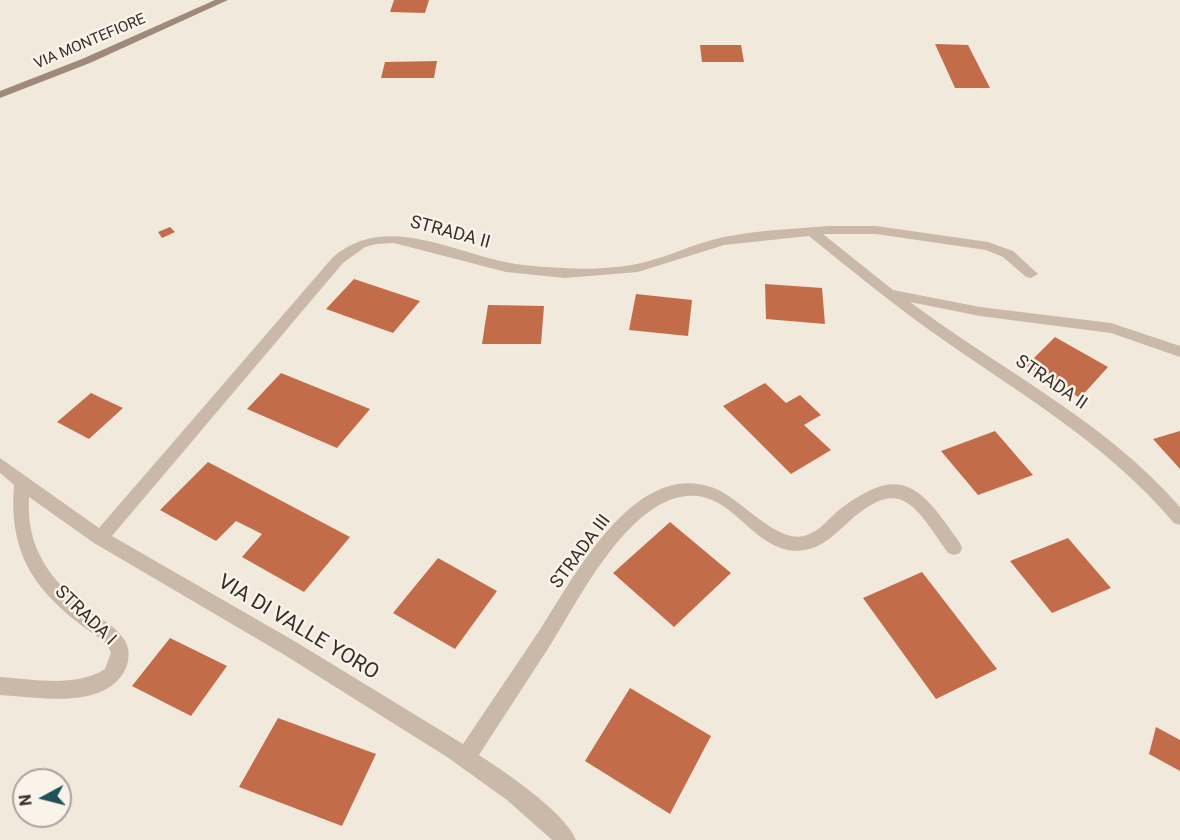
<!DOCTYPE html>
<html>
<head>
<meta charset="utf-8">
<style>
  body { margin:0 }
  #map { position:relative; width:1180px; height:840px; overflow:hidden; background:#f2e9dd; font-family:Roboto,sans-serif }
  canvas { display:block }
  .north { position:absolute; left:12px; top:768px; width:60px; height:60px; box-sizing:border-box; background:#f9f3ea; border:2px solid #aba49d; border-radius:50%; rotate:263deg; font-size:16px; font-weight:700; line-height:24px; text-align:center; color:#372e29 }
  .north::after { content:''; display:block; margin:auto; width:21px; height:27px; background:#1f5258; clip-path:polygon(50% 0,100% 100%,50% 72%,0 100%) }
</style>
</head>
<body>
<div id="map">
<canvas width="1180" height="840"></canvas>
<div class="north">N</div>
</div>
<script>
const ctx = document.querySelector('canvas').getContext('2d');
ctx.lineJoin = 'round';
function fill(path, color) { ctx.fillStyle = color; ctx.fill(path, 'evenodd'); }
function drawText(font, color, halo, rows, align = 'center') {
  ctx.font = font + ' Roboto,sans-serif'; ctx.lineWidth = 5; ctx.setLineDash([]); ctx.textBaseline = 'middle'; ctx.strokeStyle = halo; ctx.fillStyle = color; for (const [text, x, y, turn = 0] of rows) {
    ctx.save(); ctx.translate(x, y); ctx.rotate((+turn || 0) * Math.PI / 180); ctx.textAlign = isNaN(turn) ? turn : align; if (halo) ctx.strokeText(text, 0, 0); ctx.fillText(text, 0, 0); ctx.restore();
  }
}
fill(new Path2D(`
  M394,0H429L425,13L390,12Z
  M935,44L968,45L990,88H955Z
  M700,45H741L744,62H702Z
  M437,61L434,78H381L385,62Z
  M170,227L175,232L162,238L158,232Z
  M354,279L420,301L393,333L326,309Z
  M765,284L822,288L825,324L766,319Z
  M636,294L692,300L688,336L629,330Z
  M488,305L544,306L541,344H482Z
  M1055,337L1108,367L1080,398L1026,366Z
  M281,373L370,409L337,448L247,409Z
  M765,383L786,403L800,395L821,415L804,425L831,450L791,474L723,406Z
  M91,393L123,408L89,439L57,422Z
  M995,431L1033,475L978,495L941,451Z
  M1180,431V469L1153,439Z
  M208,462L350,537L304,592L242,557L262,534L236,521L216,541L160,510Z
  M670,522L731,573L674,627L613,573Z
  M1068,538L1111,588L1052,613L1010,561Z
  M438,558L497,591L455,649L393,613Z
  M922,572L997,669L936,699L863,598Z
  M170,638L227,666L191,716L132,686Z
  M630,688L711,736L670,814L585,761Z
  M278,718L376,754L342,826L239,787Z
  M1156,727L1180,740V771L1149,754Z`), '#c36c4a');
fill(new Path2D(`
  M828,226H876L988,242L1013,251L1038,274L1031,278L1026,277L1003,257L986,250L876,234H823L893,290L980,307L1111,323L1180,346V357L1111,333L980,316L910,302C1001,370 1104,420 1180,507V525L1174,523C1104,441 1021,395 935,334C891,303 850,269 809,236L724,245L638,272L565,278L506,272L394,243L376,244L365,247L343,263L112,536L296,642L463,744C489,705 515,667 541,628C575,576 635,458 714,488C741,498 778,546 807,535C820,531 829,518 839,510C902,461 921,487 960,543L962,548L960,553L954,555L948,553C912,501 899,474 843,527C832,537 820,548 805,550C759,558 739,501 698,496C633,489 580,598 551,644C527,681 503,718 479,755C505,772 565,812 576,840H552L507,800L447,757L283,654L94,543L29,497C26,550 51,581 91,612C102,620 115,626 123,638C130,647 130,657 126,668C106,711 38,697 0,695V677C33,679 75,688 105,669L111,653C107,640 91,633 81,625C30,586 9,549 14,485L0,473V458L99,528L333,257C390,209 461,259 524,265C561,269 600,271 637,264C667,258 694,243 724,237C758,230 794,229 828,226Z`), '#cab9a9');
fill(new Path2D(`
  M215,0H228L90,63L0,98V91L82,59Z`), '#9e897b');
drawText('15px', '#372e29', '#f9f3ea', [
  ["VIA MONTEFIORE",90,42,-23]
]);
drawText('18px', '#372e29', '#f9f3ea', [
  ["STRADA II",450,233,15],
  ["STRADA II",1051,383,34],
  ["STRADA III",581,552,-53],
  ["STRADA I",85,616,44]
]);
drawText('21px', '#372e29', '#f9f3ea', [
  ["VIA DI VALLE YORO",298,628,31]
]);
</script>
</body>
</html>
